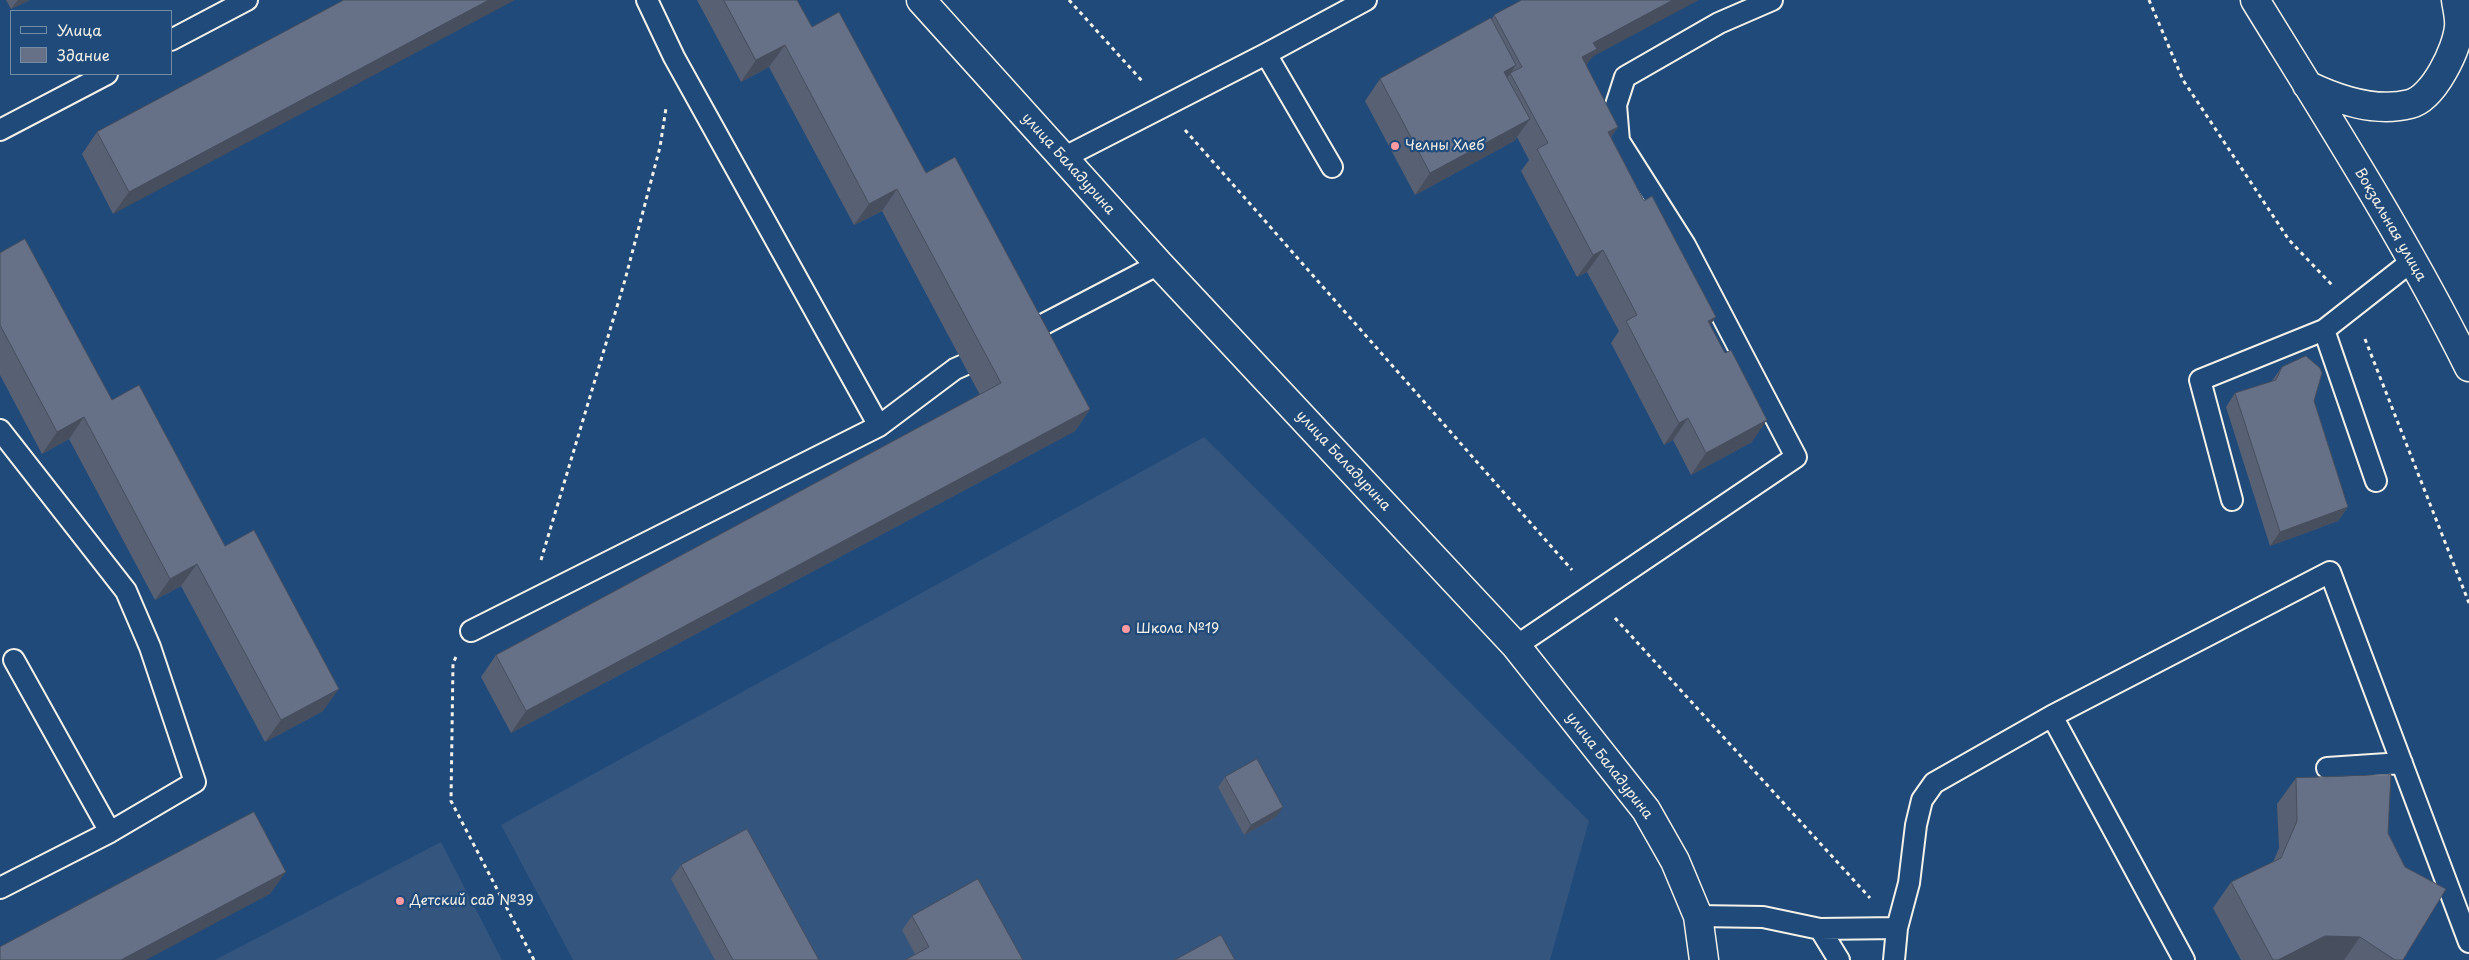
<!DOCTYPE html>
<html>
<head>
<meta charset="utf-8">
<style>
  body { margin:0 }
  #map { position:relative; width:2469px; height:960px; overflow:hidden; background:#1f4a7a; font-family:"Playpen Sans",sans-serif }
  canvas { display:block }
  .legend { position:absolute; left:10px; top:10px; width:162px; height:65px; box-sizing:border-box; background:#1f4a7a; border:1px solid #748da6; margin:0; padding:6px 9px; list-style:none; font-size:15px; color:#f4f1e8 }
  .legend li { display:flex; align-items:center; gap:10px; height:25px }
  .legend b { width:25px; border:1px solid #748da6 }
</style>
</head>
<body>
<div id="map">
<canvas width="2469" height="960"></canvas>
<ul class="legend">
<li><b style="height:6px;background:#1f4a7a"></b>Улица</li>
<li><b style="height:14px;background:#667086"></b>Здание</li>
</ul>
</div>
<script>
const ctx = document.querySelector('canvas').getContext('2d');
ctx.lineJoin = 'round';
function fill(path, color) { ctx.fillStyle = color; ctx.fill(path, 'evenodd'); }
function strokePath(path, color, width, dash) { ctx.strokeStyle = color; ctx.lineWidth = width; ctx.lineCap = dash ? 'butt' : 'round'; ctx.setLineDash(dash || []); ctx.stroke(path); }
function drawText(font, color, halo, rows, align = 'center') {
  ctx.font = font + ' "Playpen Sans",sans-serif'; ctx.lineWidth = 4.5; ctx.setLineDash([]); ctx.textBaseline = 'middle'; ctx.strokeStyle = halo; ctx.fillStyle = color; for (const [text, x, y, turn = 0] of rows) {
    ctx.save(); ctx.translate(x, y); ctx.rotate((+turn || 0) * Math.PI / 180); ctx.textAlign = isNaN(turn) ? turn : align; if (halo) ctx.strokeText(text, 0, 0); ctx.fillText(text, 0, 0); ctx.restore();
  }
}
fill(new Path2D(`
  M1204,437L1589,821L1550,960H573L501,825Z
  M441,842L502,960H215Z`), '#34557e');
const lane = new Path2D(`
  M171,40L247,0
  M1266,54L1332,167
  M0,130L107,74
  M1063,158L1266,54L1366,0
  M1023,335L1159,264
  M879,426L955,369L964,365
  M0,430L126,591L150,647L195,782L110,832L0,888
  M2376,481L2324,330L2412,261
  M2232,500L2200,380L2324,330
  M471,631L879,426L674,57L647,0
  M1516,646L1796,457L1685,245L1619,141L1616,105L1625,77L1719,23L1772,0
  M14,660L110,832
  M2052,716L2184,960
  M2327,768L2402,763
  M1698,916L1763,917L1820,929L1897,928
  M1820,929L1839,960
  M1894,960L1897,928L1909,883L1916,825L1922,800L1934,783L2052,716L2330,572L2469,942`);
const street = new Path2D(`
  M921,0L1159,264L1516,646L1646,810L1675,861L1698,916L1704,960`);
const secondary = new Path2D(`
  M2255,0C2329,120 2406,240 2469,367
  M2307,85C2338,100 2375,113 2410,104C2434,98 2457,49 2459,27C2460,18 2457,8 2456,0`);
strokePath(lane, '#f4f1e8', 24);
strokePath(street, '#f4f1e8', 31);
strokePath(secondary, '#f4f1e8', 31);
strokePath(new Path2D(`
  M1069,0L1143,82
  M2149,0L2183,80L2289,240L2332,285
  M1185,130L1572,570
  M2365,339L2469,603
  M541,560L625,280L660,147L666,108
  M1615,618L1870,898
  M456,657L453,663L451,801L534,960`), '#f4f1e8', 3, [4, 4]);
strokePath(lane, '#1f4a7a', 20);
strokePath(street, '#1f4a7a', 28);
strokePath(secondary, '#1f4a7a', 28);
fill(new Path2D(`
  M6,0H30L11,9Z
  M344,0L113,214L82,154L97,132Z
  M697,0H797L812,27L926,173L1090,409L1075,431L511,733L481,677L496,655L980,395L882,211L854,225L769,67L741,82Z
  M1494,15L1592,57L1586,65L1618,127L1611,137L1644,201L1710,325L1752,442L1691,475L1673,440L1664,445L1611,343L1619,331L1587,272L1577,277L1521,171L1529,160L1517,137L1514,141L1415,195L1365,101L1380,79L1492,19Z
  M0,253L112,400L225,546L323,711L265,742L181,586L155,600L69,439L42,454L0,375Z
  M2282,367L2314,401L2348,507L2338,521L2270,546L2226,407L2235,393L2271,382Z
  M1225,777L1276,817L1244,835L1218,787Z
  M2296,778L2388,833L2403,960H2241L2213,908L2231,882L2273,862L2279,848L2277,804Z
  M681,865L819,960H715L671,879Z
  M912,916L1023,960L915,954L902,930Z`), '#586073');
fill(new Path2D(`
  M18,0H30L11,9Z
  M489,0H515L113,214L129,192Z
  M1673,0H1699L1592,57L1582,71V57L1593,43Z
  M785,45L769,67L741,82L756,60Z
  M1516,65L1501,87L1504,72Z
  M1530,119L1514,141L1415,195L1430,173Z
  M1618,127L1603,149L1608,132Z
  M897,189L882,211L854,225L869,204Z
  M1603,250L1587,272L1577,277L1593,255Z
  M1716,317L1700,339L1708,321Z
  M1090,409L1075,431L511,733L526,711Z
  M84,417L69,439L42,454L57,432Z
  M1688,418L1673,440L1664,445L1679,423Z
  M1767,420L1752,442L1691,475L1706,453Z
  M2348,507L2338,521L2270,546L2280,532Z
  M197,564L181,586L155,600L170,579Z
  M339,689L323,711L265,742L281,720Z
  M1283,807L1276,817L1244,835L1251,825Z
  M286,872L270,894L146,960H121Z
  M2325,936L2360,937L2344,960H2278Z`), '#474e5e');
const building = new Path2D(`
  M344,0H489L129,192L97,132Z
  M724,0H797L812,27L839,12L926,173L955,157L1090,409L526,711L496,655L1001,383L897,189L869,204L785,45L756,60Z
  M1522,0H1673L1593,43L1597,49L1582,57L1618,127L1608,132L1644,201L1652,196L1716,317L1708,321L1725,353L1731,350L1767,420L1706,453L1688,418L1679,423L1626,321L1637,315L1603,250L1593,255L1537,149L1548,143L1510,73L1522,67L1494,15Z
  M1491,18L1516,65L1504,72L1530,119L1430,173L1380,79Z
  M25,239L112,400L139,385L225,546L254,530L339,689L281,720L197,564L170,579L84,417L57,432L0,325V253Z
  M2306,356L2320,368L2322,373L2314,401L2348,507L2280,532L2235,393L2276,380L2282,367Z
  M1257,759L1283,807L1251,825L1225,777Z
  M2391,775L2388,833L2405,867L2446,889L2403,960H2395L2360,937L2325,936L2278,960H2273L2231,882L2281,858L2297,821L2296,778Z
  M254,812L286,872L121,960H0V947Z
  M747,829L819,960H733L681,865Z
  M978,879L1023,960H905L929,947L912,916Z
  M1221,935L1235,960H1175Z`);
fill(building, '#667086');
strokePath(building, '#474e5e', 1);
for (const [x, y, r, color] of [
  [1395,146,5,"#ff9aa2"],
  [1126,629,5,"#ff9aa2"],
  [400,901,5,"#ff9aa2"]
]) { const dot = new Path2D(); dot.arc(x, y, r, 0, 2 * Math.PI); ctx.fillStyle = color; ctx.fill(dot); strokePath(dot, '#1f4a7a', 2); }
drawText('14px', '#f4f1e8', '#1f4a7a', [
  ["Челны Хлеб",1405,146],
  ["Школа №19",1136,629],
  ["Детский сад №39",410,901]
], 'left');
drawText('14px', '#f4f1e8', '#1f4a7a', [
  ["улица Баладурина",1068,164,48],
  ["Вокзальная улица",2390,225,60],
  ["улица Баладурина",1343,461,47],
  ["улица Баладурина",1609,766,52]
]);
</script>
</body>
</html>
